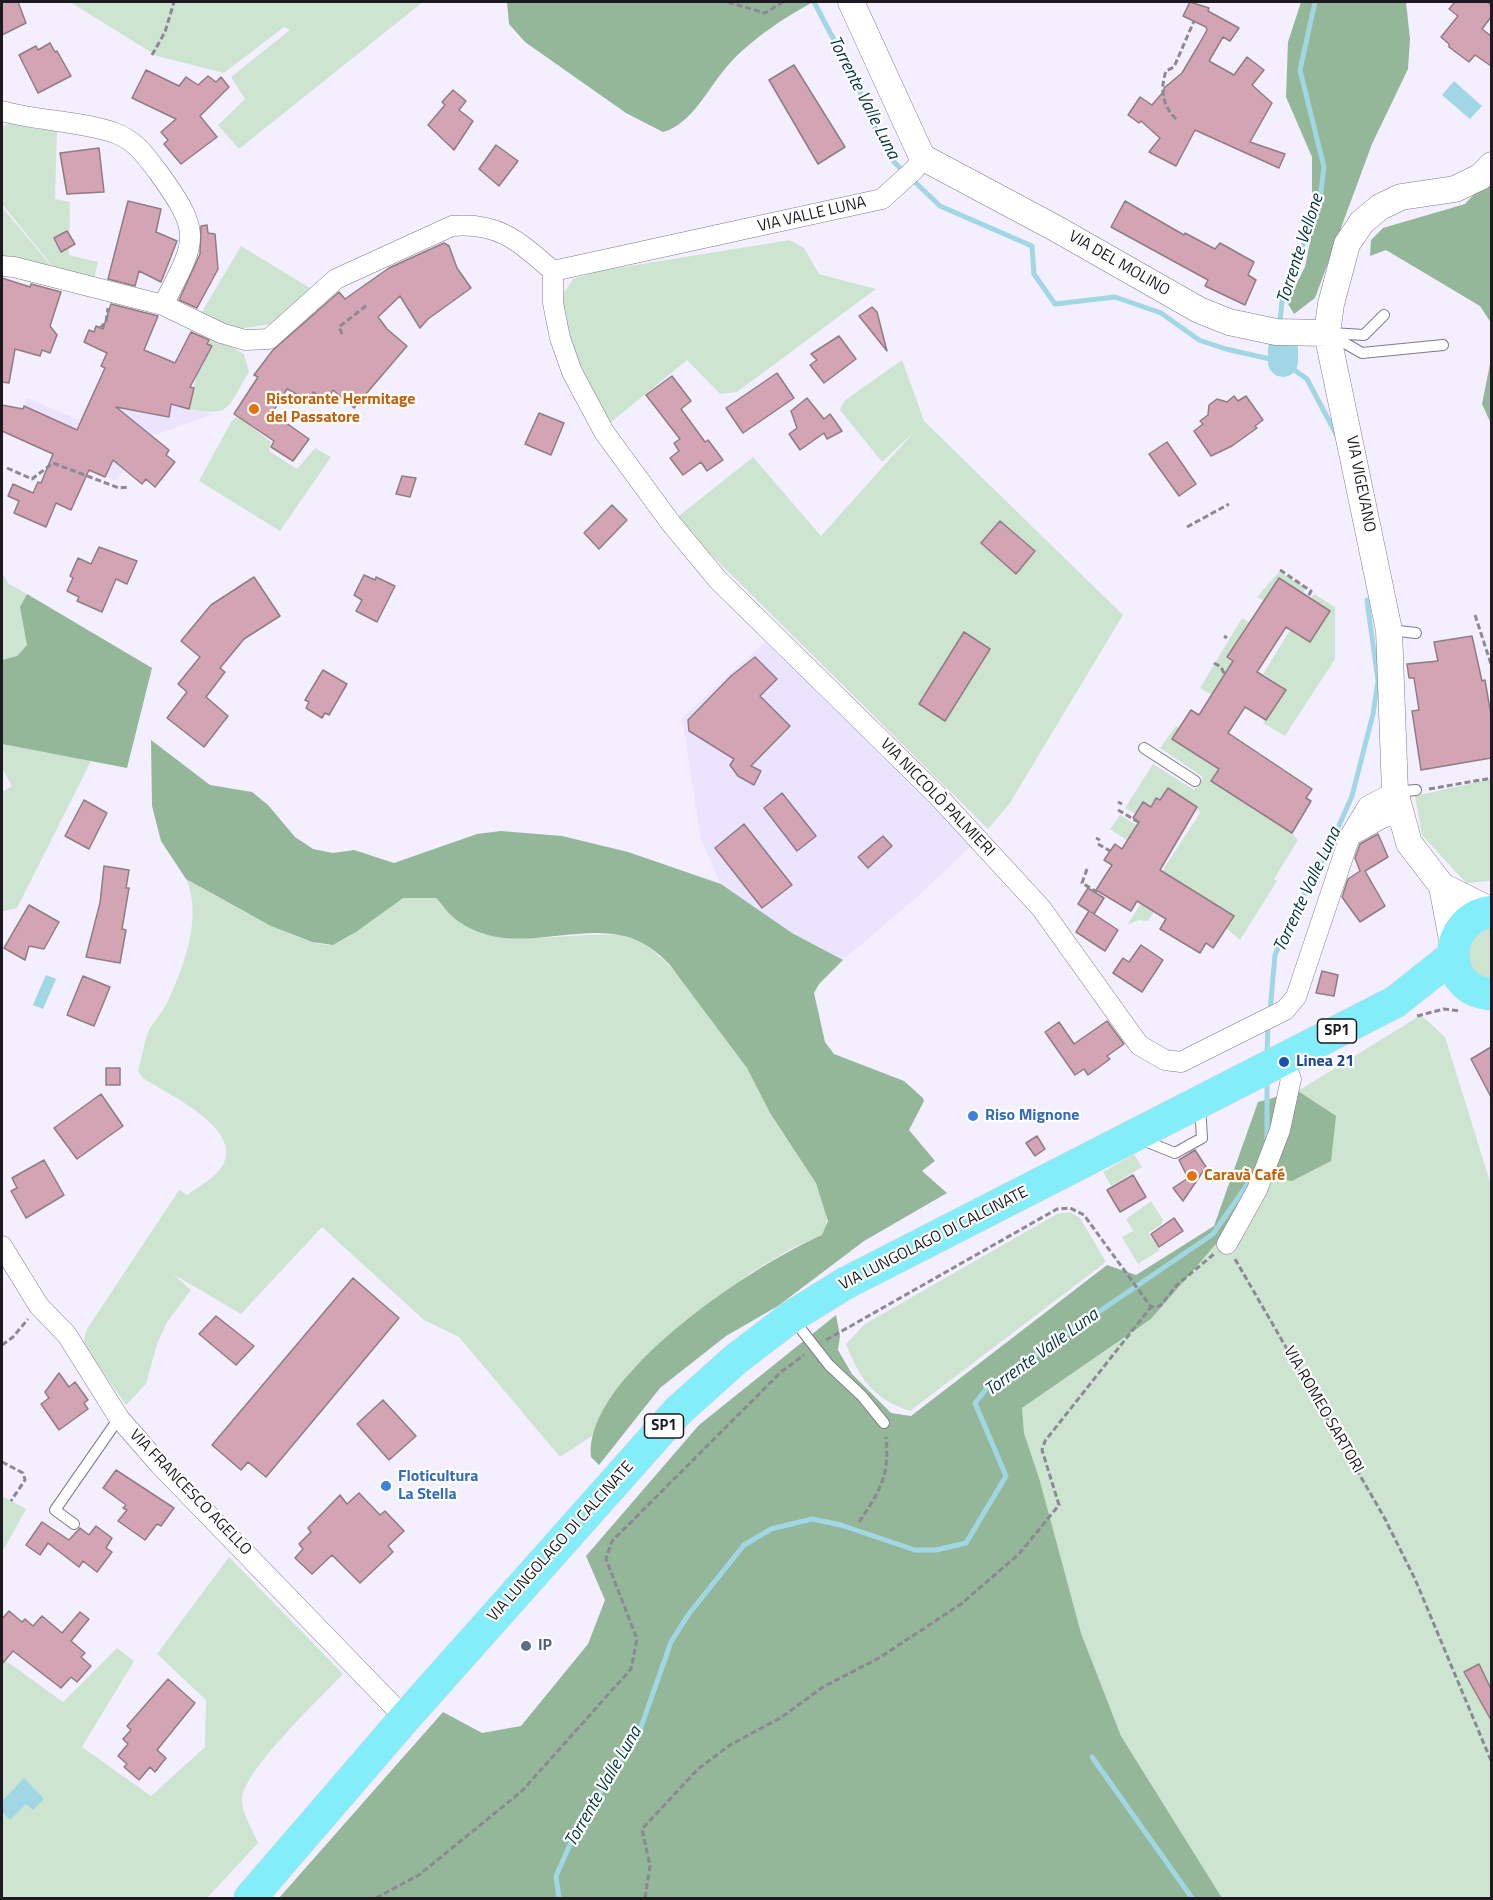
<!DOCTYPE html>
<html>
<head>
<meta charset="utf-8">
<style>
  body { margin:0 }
  #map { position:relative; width:1493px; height:1900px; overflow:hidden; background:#f3efff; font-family:"Titillium Web",sans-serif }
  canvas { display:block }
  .frame { position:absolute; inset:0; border:3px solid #1c1a20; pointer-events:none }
</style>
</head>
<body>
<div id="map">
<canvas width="1493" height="1900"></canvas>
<div class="frame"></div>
</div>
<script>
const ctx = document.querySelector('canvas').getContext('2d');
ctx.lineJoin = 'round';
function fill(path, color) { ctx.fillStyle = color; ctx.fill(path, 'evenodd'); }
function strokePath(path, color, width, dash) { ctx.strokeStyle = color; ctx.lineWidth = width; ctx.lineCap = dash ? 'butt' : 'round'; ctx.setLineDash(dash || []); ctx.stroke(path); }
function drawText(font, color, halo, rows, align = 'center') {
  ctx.font = font + ' "Titillium Web",sans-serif'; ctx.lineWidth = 4.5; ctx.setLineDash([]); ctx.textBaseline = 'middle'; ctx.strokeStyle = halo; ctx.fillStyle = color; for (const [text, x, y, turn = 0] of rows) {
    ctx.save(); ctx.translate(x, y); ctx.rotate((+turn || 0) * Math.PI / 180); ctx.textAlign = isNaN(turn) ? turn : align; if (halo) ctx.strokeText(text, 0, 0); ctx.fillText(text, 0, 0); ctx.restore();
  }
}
fill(new Path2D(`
  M102,374L143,395L179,383L194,388L189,409L213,414L152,436L115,481L11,436L27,398L79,420Z
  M765,642L972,845L917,897L843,960L792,933L721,884L701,840L682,718Z`), '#ebe4ff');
fill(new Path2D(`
  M70,2H423L239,149L218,125L245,99L231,77L290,30L284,27L224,73L157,56Z
  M13,121L57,131L55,199L70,202L69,255L98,262L94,279L54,268L2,204V127Z
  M2,207L53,268L2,263Z
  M790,240L804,248L819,274L876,289L737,392L720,394L687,360L610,423L578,362L561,306L565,291L573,279L599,271Z
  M241,246L310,288L278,323L231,330L199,317Z
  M211,336L244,354L249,372C228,406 232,418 189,409L197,373L212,346L207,344Z
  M902,360L924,421L1123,615L1010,803L988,829L675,519L753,457L821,536L914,432L882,462L840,410L844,401Z
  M237,416L271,442L269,451L297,469L315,448L331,457L280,531L199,481L231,422Z
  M1279,572L1306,588L1303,593L1264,601L1257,597Z
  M2,573L9,584L27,594L20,607L28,623L27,645L17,656L2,660Z
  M1314,594L1335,607V659L1285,736L1263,723L1286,689L1263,674L1290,630L1310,642L1330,612L1311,599Z
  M1242,618L1249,622L1227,657L1233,661L1212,695L1200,688Z
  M1176,726L1180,728L1173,740L1219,769L1211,782L1292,833L1298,840L1274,879L1277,881L1240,940L1226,928L1233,915L1178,881L1173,882L1148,921L1138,920L1127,925L1200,813L1197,807L1168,788L1160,800L1156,798L1151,807L1143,802L1135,814L1125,808L1153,764L1194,790L1203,777L1160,748Z
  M2,744L91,761L17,908L2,912V792L12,786L2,768Z
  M1491,779V881L1466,883L1422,835L1415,796Z
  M1120,815L1138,826L1128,841L1110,829Z
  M186,879C212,893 310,953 335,944C357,935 387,902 404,898C413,895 426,898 436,898C481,951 529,937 591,935C608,934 625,934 640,942C673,959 730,1036 749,1070C756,1083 762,1098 769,1111C786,1141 813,1167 823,1201C828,1214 828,1222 823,1235L794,1247L752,1272L663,1340L630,1372L602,1412L592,1436L560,1457L459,1337L424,1320L322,1227L241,1314L173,1274L191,1290L167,1322L157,1344L146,1384L126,1405L83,1344L87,1329L179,1190L187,1195C198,1187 216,1177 223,1165C243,1128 167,1094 143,1078L138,1071C142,1058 144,1042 149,1030C154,1021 162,1013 167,1003C184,967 203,916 186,879Z
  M1491,928V982L1472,975L1466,944L1483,929Z
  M1421,1015L1445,1037L1491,1185V1898H1222L1121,1736L1081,1633L1040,1481L1024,1433L1022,1408L1151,1319L1223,1236L1298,1091Z
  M1134,1154L1142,1167L1111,1186L1103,1172Z
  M1151,1201L1163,1220L1161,1225L1148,1233L1160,1250L1138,1264L1122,1237L1133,1231L1126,1219Z
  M1070,1212L1080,1218L1106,1262L910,1411C873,1399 860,1379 846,1344L865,1324L1057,1214Z
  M2,1496L26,1509L4,1549L2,1548Z
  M229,1557L343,1674C321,1698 242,1771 242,1800C242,1813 253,1831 258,1843L207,1898H2V1658L63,1702L117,1648L134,1661L82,1747L151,1796L205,1747L206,1700L157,1654Z`), '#cde5d0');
fill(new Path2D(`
  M507,2H813C785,17 752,39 730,63C710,84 693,124 663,132L626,113L525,42L509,24Z
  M1301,2H1406L1410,39L1408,69L1372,144L1315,298L1294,314L1287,302L1305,267L1312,232V157L1286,97L1288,42Z
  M1491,176V323L1480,306L1386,250L1370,256L1371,240L1383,228L1465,204Z
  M1491,359V424L1482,404Z
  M27,594L152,668L127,768L2,744V660L17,656L27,645L20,607Z
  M151,740L210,785L252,792L268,805L295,837L313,849L333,853L354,850L394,863L477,834L501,831L562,836L628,852L721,884L792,933L843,960L819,984L814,993L825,1042L834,1054L904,1081L923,1098L924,1101L909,1130L935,1161L922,1171L947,1193L864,1241L778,1306L726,1336L660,1388L599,1465L591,1457C583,1376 757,1263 822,1235L828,1221L816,1183L770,1113L747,1068L670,965C658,952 642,940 624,936C571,923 510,958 458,921C449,915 443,905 436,898H403L356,932L333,945L312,942L271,926L186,879L161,841L152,806Z
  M1298,1091L1336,1116L1331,1161L1292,1181L1259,1175L1223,1236L1151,1319L1022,1408L1024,1433L1040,1481L1081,1633L1121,1736L1222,1898H279L443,1712L482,1733L521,1726L588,1644L605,1600L586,1556L699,1425L836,1315L840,1336L838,1350L852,1374L891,1413L911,1416L1107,1265L1136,1275L1214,1226L1258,1102Z`), '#93b798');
fill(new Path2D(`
  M1454,81L1482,106L1470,119L1442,95Z
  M46,975L56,979L43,1009L33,1005Z
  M24,1778L44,1799L33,1810L26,1804L10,1820L2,1812V1801Z`), '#a1d7e5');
strokePath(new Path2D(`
  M814,2L854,78L881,142L895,163L940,206L1032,246L1034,274L1055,304L1115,297L1161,313L1199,340L1226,349L1283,362L1307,379L1337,436
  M1280,321L1282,301L1320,199L1324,167L1300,70L1315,2
  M1270,1011L1275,955L1294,912L1326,855L1352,796L1373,714L1378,681L1367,600
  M1267,1056L1268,1024
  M1267,1140V1080
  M1092,1757L1192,1898
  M559,1898L556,1876L577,1829L640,1730L671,1642L688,1615L744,1545L771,1529L812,1519L841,1525L915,1550H936L966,1543L1006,1476L975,1403L987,1388L1213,1234L1253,1176`), '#a1d7e5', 5);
strokePath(new Path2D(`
  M1283,349V362`), '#a1d7e5', 30);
const building = new Path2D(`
  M2,2H18L26,23L2,35Z
  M1190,2L1209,8L1208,11L1239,28L1230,41L1223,37L1209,61L1234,75L1247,57L1264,70L1252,85L1272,103L1250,142L1285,154L1279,168L1195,130L1176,166L1149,152L1160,138L1141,121L1139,123L1128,115L1140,97L1152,105L1164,91V88L1182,73L1198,46L1207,30L1206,27L1183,16Z
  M1455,2H1487L1491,5V17L1482,29L1491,36V66L1475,55L1469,62L1449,47V44L1441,37L1458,16L1449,9Z
  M50,43L55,52L57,51L71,76L38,93L19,55L36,46L38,50Z
  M794,65L845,147L818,164L769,80Z
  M146,70L179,86L186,77L198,85L208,76L216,82L221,77L229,87L200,116L217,137L181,164L164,144L168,140L161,132L176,119L132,98Z
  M453,90L466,101L459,110L473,121L454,150L428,125L445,105L442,102Z
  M496,145L518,161L499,186L479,169Z
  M99,148L104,192L67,194L60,153Z
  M128,201L161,209L156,232L177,241L161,282L139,271L135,286L108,279Z
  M1125,201L1184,235L1185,233L1215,249L1220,243L1254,262L1248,275L1256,280L1245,305L1205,286L1208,280L1111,227Z
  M207,225L208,233L215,234L218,269L197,308L179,300L200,254L201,226Z
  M67,231L75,244L61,252L54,238Z
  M444,243L449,246L457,268L471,288L428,319L420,328L400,296L378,317L387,329L407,346L354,408L333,390L327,401L313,392L309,401L287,389L272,413L309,439L293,461L271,447L274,441L234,414L258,377L254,375L273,350L339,292L345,299L389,268Z
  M2,278L30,287L31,284L61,292L50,326L57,335L50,353L42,350L40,356L15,349L9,383L2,382Z
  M111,304L158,316L144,350L175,363L191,332L209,340L207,344L212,346L190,387L194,388L189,409L171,404L169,417L116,407L169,450L166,455L175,462L155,487L146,479L142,484L113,460L105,477L89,470L71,510L56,503L46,527L14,513L19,501L8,496L13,484L33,493L38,482L41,483L53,454L2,431V405L23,409L24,406L77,430L105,368L101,366L107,353L84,342L89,330L94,332L96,326L103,329Z
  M872,307L877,312L887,351L859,316Z
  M839,336L856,359L824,383L810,365L817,360L811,354Z
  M777,373L794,398L743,433L726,408Z
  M672,376L691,401L681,409L705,442L708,440L723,460L707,471L701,462L683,475L670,458L679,451L674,443L680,439L646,395Z
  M1234,396L1238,401L1246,396L1263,420L1255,426L1257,428L1232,446L1211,456L1194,431L1203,424L1200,421L1208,415L1209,405L1217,399L1227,402Z
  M807,398L824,419L830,414L842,431L827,439L824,433L800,450L789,434L797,428L791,411Z
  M539,413L564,423L551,455L525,444Z
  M1167,442L1196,484L1179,496L1149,454Z
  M402,476L416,478L410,497L396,494Z
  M612,505L627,520L599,549L584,533Z
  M1000,521L1035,551L1016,574L981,543Z
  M99,547L137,561L127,584L116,579L102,612L77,601L79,597L67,591L73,578L70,576L78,558L91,564Z
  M364,575L375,580L376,577L395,586L377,622L356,611L362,600L354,595Z
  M254,577L280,616L244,639L220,668L225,672L206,697L228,716L204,747L167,718L187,692L178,684L200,657L181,641L211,605Z
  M1279,578L1330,611L1310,642L1286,627L1257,672L1286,690L1266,720L1245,707L1228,733L1312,789L1306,798L1311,801L1292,833L1211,781L1219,769L1172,739L1191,710L1199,715L1233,661L1227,657Z
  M964,632L990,649L945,721L919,704Z
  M1472,636L1482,681L1485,680L1491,715V758L1421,770L1412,711L1419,710L1414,678H1409L1407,664L1438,661L1434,642Z
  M755,657L777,679L760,696L790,726L751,766L761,771L754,785L738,776L730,765L734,759L689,731L688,720L731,676Z
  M323,670L347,684L329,715L325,713L322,718L306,708L309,702L305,700Z
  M1168,788L1197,807L1160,870L1234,916L1213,948L1206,943L1200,953L1160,929L1166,919L1137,901L1131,911L1096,890L1112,865L1104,860L1115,844L1122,849L1139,822L1133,818L1143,802L1151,807L1156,798L1160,800Z
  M782,793L816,836L797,851L764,808Z
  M84,800L107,813L89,849L65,836Z
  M744,824L792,885L762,908L715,848Z
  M1378,834L1388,857L1365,871L1385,906L1360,922L1342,897L1348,879L1360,871L1355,858L1360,844Z
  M883,836L892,846L868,868L858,857Z
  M104,866L129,870L126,888H129L122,929L126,930L120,963L86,957L100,903Z
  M1088,888L1104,898L1094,914L1091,912L1118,930L1105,951L1076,932L1089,911L1078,904Z
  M29,905L59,922L44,949L29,946L25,960L4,948Z
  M1141,945L1163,960L1142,992L1113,973L1123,958L1129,962Z
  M1322,971L1338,975L1334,996L1316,993Z
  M83,976L110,987L94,1026L67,1015Z
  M1107,1021L1124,1044L1107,1056L1110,1059L1088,1075L1084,1069L1075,1075L1045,1032L1059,1022L1074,1044Z
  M1491,1047V1097L1471,1059Z
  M106,1068H120V1085H106Z
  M101,1094L123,1126L77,1159L54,1128Z
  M1037,1136L1045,1149L1035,1156L1026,1143Z
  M1195,1150L1206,1167L1183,1201L1173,1188L1188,1178L1179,1160Z
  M44,1160L64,1195L26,1218L11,1191L17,1188L12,1178Z
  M1133,1175L1146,1197L1120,1212L1107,1190Z
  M1174,1218L1183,1231L1159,1247L1151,1234Z
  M353,1278L399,1318L266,1477L248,1462L241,1470L212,1445Z
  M216,1316L254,1346L236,1365L199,1334Z
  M59,1373L69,1387L75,1382L88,1400L84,1403L88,1409L59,1430L41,1404L49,1398L45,1392Z
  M383,1400L416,1436L389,1460L357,1424Z
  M116,1470L174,1508L161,1526L157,1524L145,1540L118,1521L127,1510L123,1508L126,1505L103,1488Z
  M359,1493L380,1515L385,1511L404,1531L388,1546L393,1552L360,1583L332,1555L312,1574L295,1558L303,1549L299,1544L311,1532L308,1528L340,1495L347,1504Z
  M42,1522L69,1540L80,1528L89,1535L96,1526L112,1538L106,1548L112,1552L97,1572L83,1561L79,1567L48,1543L40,1555L26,1545Z
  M9,1611L22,1622L25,1619L33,1626L42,1616L62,1633L80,1612L89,1619L71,1641L85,1653L81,1657L91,1666L77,1682L71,1677L61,1688L13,1651L2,1664V1619Z
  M1479,1664L1491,1689V1720L1464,1672Z
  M168,1679L195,1703L157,1750L166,1758L155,1772L150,1767L139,1780L124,1767L127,1764L118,1756L128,1744L123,1739L131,1730L127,1726Z`);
fill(building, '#d3a4b3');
strokePath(building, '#917c83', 1.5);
const service = new Path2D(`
  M1331,333L1364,335L1384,315
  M1329,334L1362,353L1443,345
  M1389,630L1416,633
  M1144,748L1195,781
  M1396,792L1416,790
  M1140,1139L1175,1153L1202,1138L1200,1106
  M793,1319L829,1365L862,1396L884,1423
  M74,1524L55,1510L119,1418`);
const minor = new Path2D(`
  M2,111C37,121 82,121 115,133C136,141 145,155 158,172C203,234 197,239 163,305
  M2,266L14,267L163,305L221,333L245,340L269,339L336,279L452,226C500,222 519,242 553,271
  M553,271V303L560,338L572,372L604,432L670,522L718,580L937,795L1041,908L1139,1045L1165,1060L1181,1062L1285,1010L1296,997L1350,836L1368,806L1395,792
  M553,271L882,199L915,169L922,157
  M1350,836L1384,817L1400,815
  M1227,1244L1257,1190L1280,1130L1291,1079L1283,1059
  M2,1246L39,1306L67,1335L119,1418L159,1464L405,1718`);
const tertiary = new Path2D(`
  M851,2L922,157L1055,228L1199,310L1229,322L1276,332L1327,333
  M1492,165L1480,177L1455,189L1401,197L1380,207L1362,222L1347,244L1331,304L1327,333L1389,630L1395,792L1409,843L1442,886L1492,911
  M1442,886L1453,945`);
const primary = new Path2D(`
  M1492,912C1442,917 1439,992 1492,994
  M250,1898L405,1718L678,1411L736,1359L791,1317L844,1284L1395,1002L1452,957`);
strokePath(service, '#7f7a8b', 12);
strokePath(minor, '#7f7a8b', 21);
strokePath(tertiary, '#7f7a8b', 27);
strokePath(primary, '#d6d6d7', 33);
strokePath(new Path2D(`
  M728,2L765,13L783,2
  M152,55L165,32L174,2
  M1176,119C1162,105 1160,89 1166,71L1174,67L1194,21
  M100,328L106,322L108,308
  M342,334L339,327L367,305
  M7,468L32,479L53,463L119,488L128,487
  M1187,527L1229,504
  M1280,570L1311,591L1308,597
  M1475,615L1492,667
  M1224,636L1227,638
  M1214,663L1221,667L1225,675
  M1429,789L1492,778
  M1118,802L1122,804
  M1118,810L1140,823
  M1096,838L1100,840
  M1098,844L1110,851
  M1087,869L1082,883L1097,892
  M1417,1016L1444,1009L1460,1011
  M1235,1259L1384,1517L1415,1579L1492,1763
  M826,1340L1057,1209L1070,1208L1084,1215L1151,1307L1160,1306L1177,1285L1214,1254
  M2,1345L13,1337L28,1319
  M2,1462L23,1473L25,1480L11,1501
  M859,1522C880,1491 890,1475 886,1437
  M376,1898L419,1875L522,1791L631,1669L637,1639L606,1559L612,1541L781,1372L804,1355
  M645,1898L650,1866L642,1829L698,1769L730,1745L782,1717L823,1687L879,1658L961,1604L1019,1554L1059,1505L1042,1450L1045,1441L1151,1307`), '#8c8994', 3, [6, 3]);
strokePath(service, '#fff', 10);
strokePath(minor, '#fff', 20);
strokePath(tertiary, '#fff', 26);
strokePath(primary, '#83eefa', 32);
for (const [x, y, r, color] of [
  [254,409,6,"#e8710a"],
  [1284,1062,6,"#1a4fb4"],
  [973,1116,6,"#3f7fe0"],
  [1192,1176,6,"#e8710a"],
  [386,1486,6,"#3f7fe0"],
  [526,1646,6,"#5c6f8a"]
]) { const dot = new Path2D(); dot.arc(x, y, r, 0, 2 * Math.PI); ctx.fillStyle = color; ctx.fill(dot); strokePath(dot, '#fff', 2); }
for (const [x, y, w] of [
  [1337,1031,39],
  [664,1426,39]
]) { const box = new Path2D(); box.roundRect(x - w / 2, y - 12, w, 24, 4.5); ctx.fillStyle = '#fff'; ctx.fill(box); strokePath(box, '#1c1a20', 1.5); }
drawText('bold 15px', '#1c1a20', null, [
  ["SP1",1337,1031],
  ["SP1",664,1426]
]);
drawText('16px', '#1c1a20', '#fff', [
  ["VIA VALLE LUNA",812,215,-13],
  ["VIA DEL MOLINO",1119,264,30],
  ["VIA VIGEVANO",1360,484,79],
  ["VIA NICCOLÒ PALMIERI",937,798,46],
  ["VIA LUNGOLAGO DI CALCINATE",934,1239,-27],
  ["VIA ROMEO SARTORI",1323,1410,60],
  ["VIA FRANCESCO AGELLO",190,1493,46],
  ["VIA LUNGOLAGO DI CALCINATE",561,1542,-48]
]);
drawText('bold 16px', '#c56008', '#fff', [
  ["Ristorante Hermitage",266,400],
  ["del Passatore",266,418],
  ["Caravà Café",1204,1176]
], 'left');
drawText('bold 16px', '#164399', '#fff', [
  ["Linea 21",1296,1062]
], 'left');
drawText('bold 16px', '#366cbe', '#fff', [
  ["Riso Mignone",985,1116],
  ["Floticultura",398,1477],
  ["La Stella",398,1495]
], 'left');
drawText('bold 16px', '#4e5e75', '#fff', [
  ["IP",538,1646]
], 'left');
drawText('italic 18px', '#013640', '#fff', [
  ["Torrente Valle Luna",863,98,63],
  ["Torrente Vellone",1301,249,-72],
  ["Torrente Valle Luna",1308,890,-65],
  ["Torrente Valle Luna",1042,1353,-36],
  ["Torrente Valle Luna",604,1787,-60]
]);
</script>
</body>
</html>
